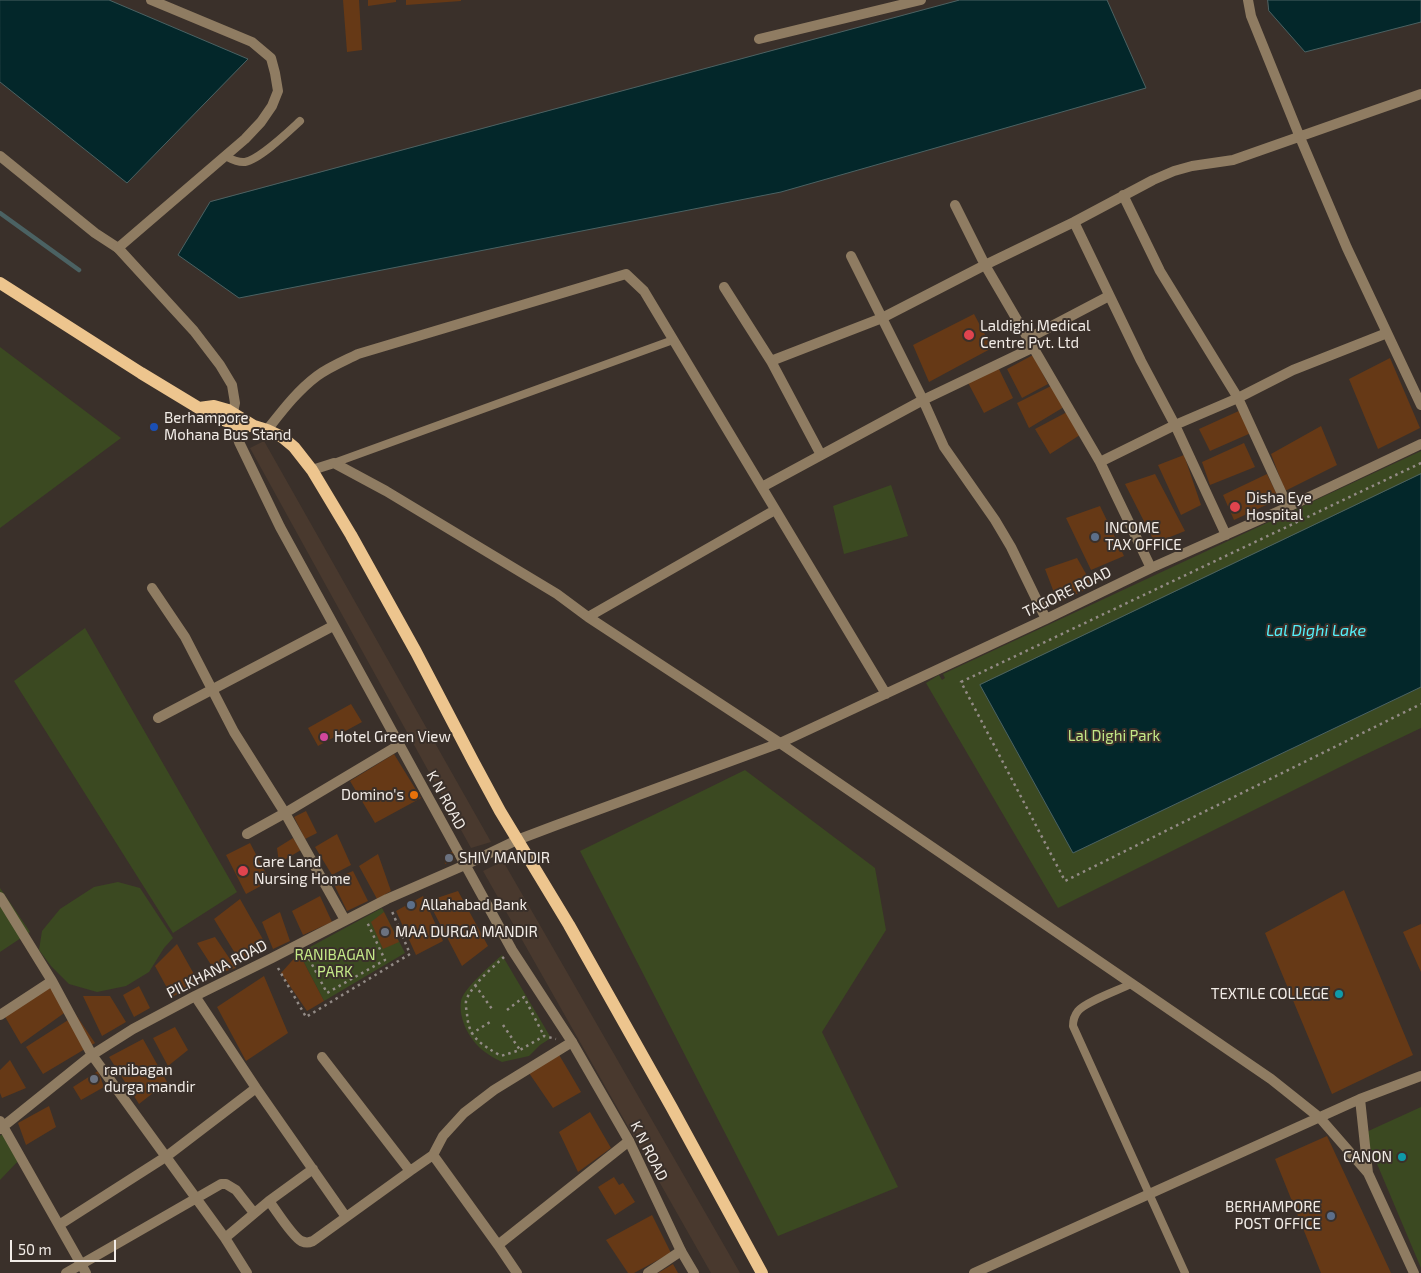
<!DOCTYPE html>
<html>
<head>
<meta charset="utf-8">
<style>
  body { margin:0 }
  #map { position:relative; width:1421px; height:1273px; overflow:hidden; background:#3a302a; font-family:"Exo 2",sans-serif }
  canvas { display:block }
  .scale { position:absolute; left:10px; top:1240px; width:106px; height:22px; box-sizing:border-box; border:2px solid #f2ece7; border-top:0; padding-left:6px; font-size:15px; line-height:18px; white-space:nowrap; color:#f2ece7; -webkit-text-stroke:4px #3a302a; paint-order:stroke }
</style>
</head>
<body>
<div id="map">
<canvas width="1421" height="1273"></canvas>
<div class="scale">50 m</div>
</div>
<script>
const ctx = document.querySelector('canvas').getContext('2d');
ctx.lineJoin = 'round';
function fill(path, color) { ctx.fillStyle = color; ctx.fill(path, 'evenodd'); }
function strokePath(path, color, width, dash) { ctx.strokeStyle = color; ctx.lineWidth = width; ctx.lineCap = dash ? 'butt' : 'round'; ctx.setLineDash(dash || []); ctx.stroke(path); }
function drawText(font, color, halo, rows, align = 'center') {
  ctx.font = font + ' "Exo 2",sans-serif'; ctx.lineWidth = 4; ctx.setLineDash([]); ctx.textBaseline = 'middle'; ctx.strokeStyle = halo; ctx.fillStyle = color; for (const [text, x, y, turn = 0] of rows) {
    ctx.save(); ctx.translate(x, y); ctx.rotate((+turn || 0) * Math.PI / 180); ctx.textAlign = isNaN(turn) ? turn : align; if (halo) ctx.strokeText(text, 0, 0); ctx.fillText(text, 0, 0); ctx.restore();
  }
}
fill(new Path2D(`
  M264,441L491,842L471,848L250,448Z
  M503,861L740,1273H711L483,871Z`), '#49392e');
fill(new Path2D(`
  M0,347L121,438L0,528Z
  M1421,451V728L1358,758L1058,908L926,683L939,675L942,680L945,678L943,674Z
  M891,485L908,536L844,554L833,506Z
  M85,628L237,892L173,933L14,681Z
  M745,770L875,868L886,930L822,1032L898,1187L778,1236L580,851Z
  M118,882L140,888L173,938L164,948L149,972L126,986L97,992L69,984L51,966L39,950L42,931L60,909L94,887Z
  M0,888L30,932L0,952Z
  M382,908L405,953L324,1001L299,953Z
  M502,955L551,1038L540,1045L529,1056L502,1062C496,1059 490,1056 485,1052C471,1042 458,1020 461,1001C463,989 492,964 502,955Z
  M1421,1107V1268L1364,1133Z
  M3,1133L20,1159L0,1180V1136Z`), '#3b4921');
const water = new Path2D(`
  M0,0H109L248,59L127,183L0,82Z
  M960,0H1107L1146,88L781,192L239,298L178,255L210,202Z
  M1268,0H1421V22L1305,52L1269,11Z
  M1421,474V687L1073,853L980,685Z`);
fill(water, '#03272a');
strokePath(water, '#4b6263', 1);
strokePath(new Path2D(`
  M0,213L79,270`), '#4b6263', 4.5);
fill(new Path2D(`
  M343,0H359L362,50L347,52Z
  M368,0H396V2L368,6Z
  M406,0H461V1L406,5Z
  M974,314L992,348L929,382L913,345Z
  M1033,355L1048,384L1022,398L1007,369Z
  M1390,358L1420,428L1378,449L1349,379Z
  M997,365L1013,398L984,413L965,377Z
  M1051,386L1064,407L1029,428L1017,403Z
  M1241,410L1251,433L1210,451L1199,429Z
  M1067,412L1080,435L1050,454L1035,429Z
  M1321,426L1337,465L1285,491L1271,454Z
  M1244,443L1255,467L1210,485L1202,462Z
  M1184,455L1201,505L1181,515L1158,465Z
  M1155,474L1185,531L1155,543L1125,484Z
  M1267,474L1279,499L1234,520L1223,495Z
  M1100,506L1124,556L1091,570L1066,518Z
  M1077,558L1093,586L1058,603L1045,569Z
  M351,704L362,722L318,746L308,728Z
  M394,754L421,798L375,823L350,781Z
  M306,811L317,833L305,839L294,817Z
  M337,834L351,865L332,875L315,847Z
  M293,838L301,850L279,863L277,848Z
  M250,843L270,881L246,894L226,855Z
  M453,851L455,860L445,864L444,856Z
  M378,854L391,891L377,899L359,866Z
  M353,871L368,901L347,911L332,880Z
  M1344,890L1413,1055L1332,1094L1265,933Z
  M458,891L488,946L462,966L428,901Z
  M320,896L332,922L303,935L292,911Z
  M423,896L443,941L416,955L396,911Z
  M240,899L265,943L241,963L214,919Z
  M280,912L290,941L273,949L262,922Z
  M384,912L399,942L383,949L371,922Z
  M1421,924V972L1403,932Z
  M215,937L236,968L217,974L197,943Z
  M177,944L199,983L172,997L155,966Z
  M299,953L324,1001L307,1011L281,973Z
  M264,976L288,1033L246,1061L217,1007Z
  M51,983L67,1011L21,1044L4,1015Z
  M139,986L150,1008L134,1017L123,995Z
  M83,996H110L126,1022L102,1036Z
  M76,1015L95,1043L43,1074L26,1047Z
  M175,1027L188,1050L168,1066L153,1038Z
  M143,1039L167,1082L139,1104L109,1057Z
  M558,1053L581,1092L553,1108L529,1073Z
  M10,1060L26,1088L2,1098L0,1093V1070Z
  M98,1071L104,1087L81,1100L73,1087Z
  M49,1106L56,1127L26,1145L18,1123Z
  M590,1112L611,1148L578,1172L559,1132Z
  M1327,1136L1391,1273H1321L1275,1159Z
  M614,1177L619,1185L623,1183L635,1202L615,1215L598,1187Z
  M652,1215L671,1253L634,1273H628L606,1240Z
  M673,1264L678,1273H658Z`), '#663916');
strokePath(new Path2D(`
  M1421,463L961,682L1065,881L1421,704
  M306,953L327,993L385,960L367,922
  M504,957C491,969 475,982 467,998C465,1002 466,1008 467,1013C468,1038 481,1044 501,1056L520,1050L544,1036L556,1039
  M278,968L306,1017L410,954L391,909
  M475,985L492,1009
  M507,1010L524,997L544,1036
  M503,1025L520,1050
  M471,1034L490,1022`), '#938b86', 2.5, [2.5, 4]);
strokePath(new Path2D(`
  M225,156C231,159 237,163 245,162C260,159 288,132 300,121
  M334,463L673,340
  M1131,984C1119,990 1085,1002 1078,1011C1074,1016 1073,1020 1073,1026L1185,1273`), '#8f7c62', 8);
strokePath(new Path2D(`
  M1248,0L1251,16L1299,135L1347,248L1421,405
  M759,39L921,0
  M0,156L95,233L118,248
  M1123,195L1160,271L1238,398L1293,370L1387,333
  M1074,222L1141,361L1175,425L1226,535
  M851,256L923,400L944,447L995,520L1011,547L1046,619
  M724,287L771,361L821,455
  M1029,338L1109,296
  M771,361L882,318L985,265L955,205
  M267,430C282,411 297,391 317,376C329,367 344,361 358,354L626,274L644,291L886,694
  M1100,462L1175,425L1238,398L1288,507
  M312,470L334,463L386,491L557,594L588,617L780,743L1271,1079L1320,1118L1368,1173L1414,1273
  M762,487L923,400L1034,347
  M1151,568L1100,462L985,265L1074,222L1153,180L1174,171L1192,166L1233,160L1421,94
  M152,588L185,637L234,732L285,813L399,745
  M588,617L775,510
  M158,718L333,626
  M247,834L285,813L345,920
  M0,897L52,981L92,1055L225,1238L247,1273
  M195,996L256,1088L346,1217
  M0,1015L52,981
  M1360,1099L1368,1173
  M0,1121L86,1273
  M0,1129L92,1055L133,1029L195,996L272,958L387,899L465,865L517,840L554,826L780,743L1046,619L1151,568L1288,507L1421,444
  M433,1155L443,1136L464,1113L494,1090L572,1042
  M410,1171L433,1155L498,1245L629,1141
  M269,1201C276,1210 292,1236 301,1241C306,1243 308,1243 313,1241L410,1171L322,1057
  M59,1225L167,1156L256,1088
  M225,1238L269,1201L313,1169
  M498,1245L517,1273
  M66,1273L221,1184H226L236,1190L254,1213
  M648,1273L681,1251
  M974,1273L1360,1099L1421,1076`), '#8f7c62', 10);
strokePath(new Path2D(`
  M151,0L252,42L271,58L275,73L278,91L272,106L261,122L245,139L118,248L194,331L220,365L232,385L235,403L233,412V424L239,442L280,527L512,950L572,1042L629,1141L681,1251L694,1273`), '#8f7c62', 10);
strokePath(new Path2D(`
  M0,283L141,373L212,416L241,426H252
  M199,408L214,406L228,410L254,426L267,430L282,437L294,447L312,470L351,535L416,652L473,761L500,811L569,925L672,1108L762,1273`), '#edc58e', 12);
for (const [x, y, r, color] of [
  [969,335,6,"#e0444e"],
  [154,427,5,"#1a4fb4"],
  [1235,507,6,"#e0444e"],
  [1095,537,5,"#5c6f8a"],
  [324,737,5,"#d1479c"],
  [414,795,5,"#e8710a"],
  [449,858,5,"#6b7280"],
  [243,871,6,"#e0444e"],
  [411,905,5,"#5c6f8a"],
  [385,932,5,"#6b7280"],
  [1339,994,5,"#0f9aa8"],
  [94,1079,5,"#6b7280"],
  [1402,1157,5,"#0f9aa8"],
  [1331,1216,5,"#5c6f8a"]
]) { const dot = new Path2D(); dot.arc(x, y, r, 0, 2 * Math.PI); ctx.fillStyle = color; ctx.fill(dot); strokePath(dot, '#3a302a', 2); }
drawText('15px', '#f2ece7', '#3a302a', [
  ["Laldighi Medical",980,326],
  ["Centre Pvt. Ltd",980,343],
  ["Berhampore",164,418],
  ["Mohana Bus Stand",164,435],
  ["Disha Eye",1246,498],
  ["Hospital",1246,515],
  ["INCOME",1105,528],
  ["TAX OFFICE",1105,545],
  ["Hotel Green View",334,737],
  ["Domino's",404,795,"right"],
  ["SHIV MANDIR",459,858],
  ["Care Land",254,862],
  ["Nursing Home",254,879],
  ["Allahabad Bank",421,905],
  ["MAA DURGA MANDIR",395,932],
  ["TEXTILE COLLEGE",1329,994,"right"],
  ["ranibagan",104,1070],
  ["durga mandir",104,1087],
  ["CANON",1392,1157,"right"],
  ["BERHAMPORE",1321,1207,"right"],
  ["POST OFFICE",1321,1224,"right"]
], 'left');
drawText('15px', '#f2ece7', '#3a302a', [
  ["TAGORE ROAD",1067,592,-26],
  ["K N ROAD",446,800,61],
  ["PILKHANA ROAD",217,969,-27],
  ["K N ROAD",649,1151,63]
]);
drawText('15px', '#c3e887', '#3a302a', [
  ["Lal Dighi Park",1114,736],
  ["RANIBAGAN",335,955],
  ["PARK",335,972]
]);
drawText('italic 16px', '#54f1fb', '#3a302a', [
  ["Lal Dighi Lake",1316,631]
]);
</script>
</body>
</html>
